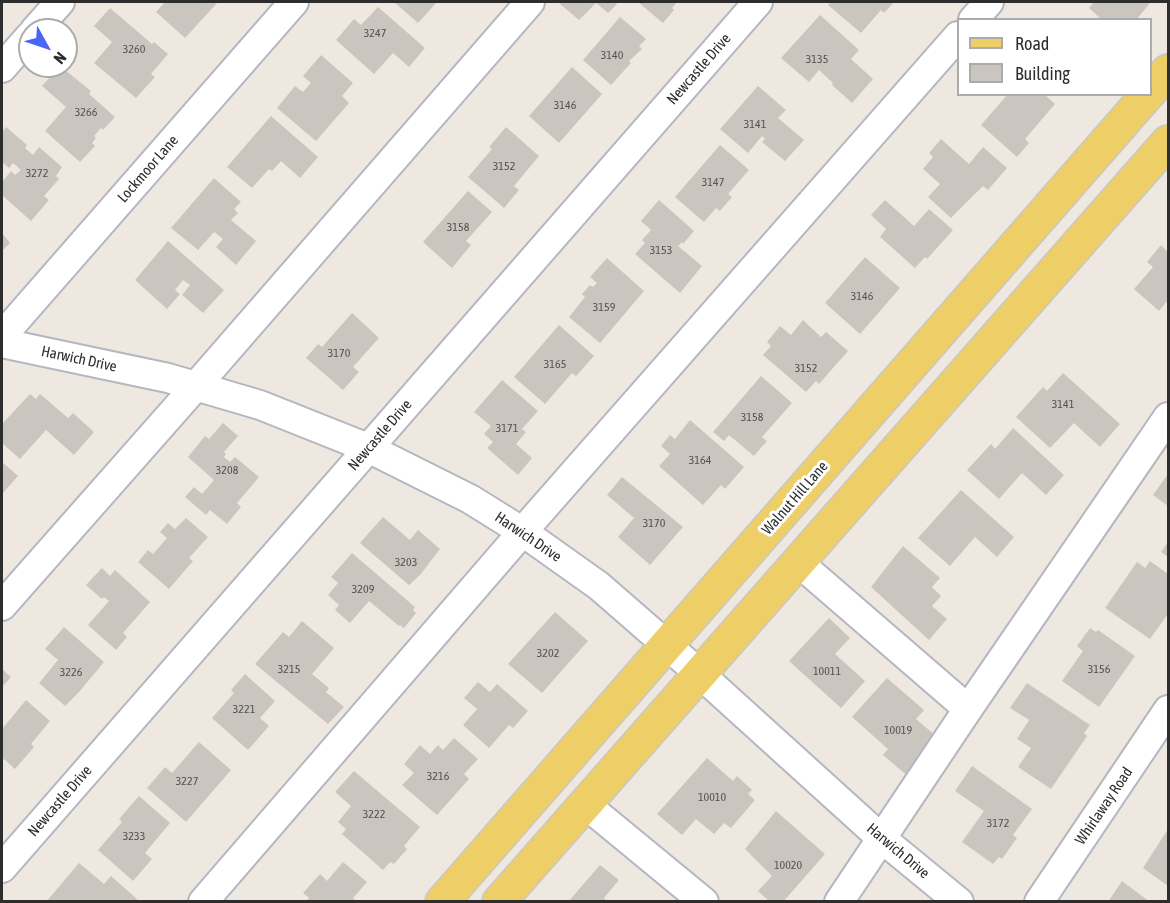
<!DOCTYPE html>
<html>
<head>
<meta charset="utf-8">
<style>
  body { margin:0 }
  #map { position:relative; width:1170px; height:903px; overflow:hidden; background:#eee8e1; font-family:"Asap Condensed",sans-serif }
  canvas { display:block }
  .frame { position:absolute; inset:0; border:3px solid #2d2d2d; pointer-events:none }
  .legend { position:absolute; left:957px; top:18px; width:195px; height:78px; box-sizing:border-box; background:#fff; border:2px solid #ababab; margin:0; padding:8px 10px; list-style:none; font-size:18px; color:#2d2d2d }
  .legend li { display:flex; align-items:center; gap:12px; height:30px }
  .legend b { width:30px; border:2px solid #ababab }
  .north { position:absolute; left:18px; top:18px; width:60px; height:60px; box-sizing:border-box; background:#fff; border:2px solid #ababab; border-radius:50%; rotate:130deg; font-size:16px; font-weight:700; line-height:24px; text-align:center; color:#2d2d2d }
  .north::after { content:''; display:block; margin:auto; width:21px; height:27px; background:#4767f4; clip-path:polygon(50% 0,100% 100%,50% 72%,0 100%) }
</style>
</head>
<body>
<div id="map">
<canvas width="1170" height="903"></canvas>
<div class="frame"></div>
<ul class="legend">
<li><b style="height:8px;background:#edce67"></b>Road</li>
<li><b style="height:16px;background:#cac6bf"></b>Building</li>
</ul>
<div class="north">N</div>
</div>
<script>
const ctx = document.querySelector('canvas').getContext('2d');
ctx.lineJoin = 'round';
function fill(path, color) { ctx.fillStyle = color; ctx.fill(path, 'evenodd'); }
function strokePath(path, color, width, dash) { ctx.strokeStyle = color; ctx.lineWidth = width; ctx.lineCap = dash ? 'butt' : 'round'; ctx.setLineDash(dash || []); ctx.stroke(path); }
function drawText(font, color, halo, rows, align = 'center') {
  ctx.font = font + ' "Asap Condensed",sans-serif'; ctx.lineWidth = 6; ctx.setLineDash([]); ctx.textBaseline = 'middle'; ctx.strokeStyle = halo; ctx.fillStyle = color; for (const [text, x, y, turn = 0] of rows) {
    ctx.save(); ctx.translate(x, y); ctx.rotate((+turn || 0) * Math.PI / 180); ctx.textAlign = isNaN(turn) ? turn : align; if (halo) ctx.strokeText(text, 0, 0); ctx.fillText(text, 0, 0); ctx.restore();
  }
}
fill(new Path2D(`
  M165,2H218L185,38L156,12Z
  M394,2H437L418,23Z
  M561,2H614L617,4L608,13L596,3L579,20L559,3Z
  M638,2H677L672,8L674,10L663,23Z
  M831,2H894L884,13L881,10L861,33L828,5Z
  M1094,2H1151L1136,20H1102L1089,8Z
  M378,7L425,48L409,67L393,53L374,74L336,40L354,19L361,25Z
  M110,8L152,44L154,42L168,54L151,74L155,77L136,98L94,63L112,42L94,26Z
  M820,15L859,50L851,59L873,79L852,103L832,85L833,83L819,70L809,82L781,58Z
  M620,17L646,39L639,46L642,49L629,61L631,63L611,85L583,60Z
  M321,55L353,83L342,96L349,103L316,141L277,108L295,86L303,92L311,83L303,76Z
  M60,66L91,91L89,94L115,117L103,130L101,128L94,136L96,138L92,143L95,146L80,162L45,131L66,107L42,86Z
  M572,67L602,94L559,143L529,116Z
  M758,86L786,110L778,118L804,140L785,161L762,142L765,139L762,136L748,153L720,129Z
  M1008,94H1044L1055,104L1025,139L1029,143L1017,157L981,125Z
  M271,116L318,157L300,178L281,161L272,171L269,169L252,188L227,167Z
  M6,127L27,145L25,148L33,155L39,147L62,167L56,176L59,179L44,196L49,200L31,221L2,195V182L11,171L15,175L21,170L13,163L9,168L2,162V132Z
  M506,127L539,156L514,186L519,190L504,208L468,177L492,149L489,147Z
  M941,139L969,164L983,147L1007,168L988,190L983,186L951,218L928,197L940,184L923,169L933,157L929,153Z
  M720,145L749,170L728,194L732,197L720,211L716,208L704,222L675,197Z
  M214,178L241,202L234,209L238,213L231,220L256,241L236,265L216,247L223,239L214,232L198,250L171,228Z
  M468,191L492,212L466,241L471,245L452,268L423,242Z
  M659,200L694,231L683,244L682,242L678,246L702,266L680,293L635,254L645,243L642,240L651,230L641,221Z
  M885,200L914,226L929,209L953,230L927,259L925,257L915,268L880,237L886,229L871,215Z
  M2,233L10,243L2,251Z
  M168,241L224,290L203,313L182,295L190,285L183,280L175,290L180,294L167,309L135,280Z
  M1161,245L1168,252V300L1159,311L1134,289L1153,267L1147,262Z
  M865,257L900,288L860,334L825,303Z
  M607,258L644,291L600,343L569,317L585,297L582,294L590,285L593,287L597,283L590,277Z
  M352,313L379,338L353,367L359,372L343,390L306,358L318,344L322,347Z
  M803,320L821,337L826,332L848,351L819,384L816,381L806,392L763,355L771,346L767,342L780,326L791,335Z
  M559,325L594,356L576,376L572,373L545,404L514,377Z
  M1063,373L1120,424L1100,447L1074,423L1050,448L1016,417L1043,387L1047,391Z
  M761,376L792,403L762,437L767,441L754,456L729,435L724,441L713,432Z
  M502,380L538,411L522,429L526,432L516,444L532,458L518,475L487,448L493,442L484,434L491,426L474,412Z
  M30,394L36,399L40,394L68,418L73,413L94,432L74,455L46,430L20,459L2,443V424Z
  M690,420L744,467L725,489L721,485L703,505L659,466L670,454L661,446L670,435L675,439Z
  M223,423L238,436L224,452L226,454L224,457L230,462L235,457L259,477L237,503L241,507L227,524L210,510L206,515L185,497L194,487L202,494L214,480L188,457L205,436L209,439Z
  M1013,428L1064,475L1046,495L1022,473L999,499L967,470L991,444L995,449Z
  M2,462L18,476L2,494Z
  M1168,474V506L1153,495Z
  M622,477L683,527L650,565L618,537L634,518L607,495Z
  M961,490L1014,537L997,557L975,537L950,566L918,538Z
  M383,517L410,540L418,530L440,549L420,575L409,585L360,543Z
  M186,518L208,537L189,558L193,561L169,589L138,562L148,550L153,554L167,538L160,532L168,523L175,529Z
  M1168,542V557L1161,552Z
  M903,546L940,578L932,587L941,596L932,606L947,619L929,640L871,587Z
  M352,553L415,607L413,610L416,613L404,628L400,625L399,626L369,601L350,623L335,610L339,605L328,595L338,583L331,577Z
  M1150,561L1168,574V614L1150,639L1105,608L1137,562L1145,568Z
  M102,568L110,576L115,570L150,602L123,633L127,637L116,650L88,625L109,601L104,597L102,599L86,585Z
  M555,612L588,641L542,693L508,664Z
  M829,618L850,638L835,654L865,681L841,708L789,661Z
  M302,621L334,648L312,674L329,688L326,692L344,707L328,724L255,664L283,632L289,637Z
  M64,627L104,662L79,692L65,706L39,683L58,660L45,649Z
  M1090,628L1096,632L1098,630L1135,656L1099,707L1062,681L1083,651L1077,646Z
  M2,669L11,677L2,687Z
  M245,674L275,701L260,718L269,726L248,750L212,718L234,693L231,690Z
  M887,678L924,710L916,719L942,741L910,778L883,755L888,749L852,717Z
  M478,682L490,692L497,684L528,711L513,728L509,725L489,748L463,725L477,709L464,698Z
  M1027,683L1090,725L1084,733L1087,736L1051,789L1018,767L1031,748L1017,739L1029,720L1010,708Z
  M26,700L50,721L31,744L34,747L15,769L4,759L2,762V729Z
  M454,738L478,759L464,774L469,779L437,815L402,785L414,773L404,764L420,745L430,754L438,745L443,750Z
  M199,742L231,770L186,822L147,788L165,767L172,773Z
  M707,758L733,781L737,776L752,790L748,794L755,800L731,828L724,823L714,834L696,819L682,835L657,814Z
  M972,766L1032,809L1013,835L1017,838L1002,859L999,857L993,864L962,842L984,811L955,791Z
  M354,771L420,827L404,846L407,849L394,864L390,862L383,870L342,834L346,829L338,822L351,806L335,792Z
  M139,796L170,823L145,853L152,859L133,881L98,850L122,822L119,819Z
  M776,811L825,854L783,902H770L758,891L772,876L745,849Z
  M1168,829V886L1143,868Z
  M343,862L367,882L353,898L357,902H306L309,898L303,893L320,874L327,881Z
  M79,863L104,884L111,876L137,899L135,902H46Z
  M600,865L619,880L604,898L608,902H568Z
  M1122,881L1150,902H1108Z`), '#cac6bf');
const minor = new Path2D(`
  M973,20L989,2
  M35,30L60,2
  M2,68L30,36
  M2,336L294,2
  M2,343L168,378L260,405L368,448L470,499L523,532L599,586L700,674L881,838L959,902
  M798,562L968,709
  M2,606L196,386L530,2
  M585,804L704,902
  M2,868L758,2
  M203,902L537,515L958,36
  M839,902L968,709L1168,417
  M1039,902L1168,710`);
const major = new Path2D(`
  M1150,92L1168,71
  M442,902L1148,94
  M499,902L1168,142`);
strokePath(minor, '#b4b6c0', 32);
strokePath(major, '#c8c8c8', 36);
strokePath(minor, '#fff', 28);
strokePath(major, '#edce67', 33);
drawText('12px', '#545352', null, [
  ["3247",375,33],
  ["3260",134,49],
  ["3140",612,55],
  ["3135",817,59],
  ["3146",565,105],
  ["3266",86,112],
  ["3141",755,124],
  ["3152",504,166],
  ["3272",37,173],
  ["3147",713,182],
  ["3158",458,227],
  ["3153",661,250],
  ["3146",862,296],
  ["3159",604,307],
  ["3170",339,353],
  ["3165",555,364],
  ["3152",806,368],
  ["3141",1063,404],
  ["3158",752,417],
  ["3171",507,428],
  ["3164",700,460],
  ["3208",227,470],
  ["3170",654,523],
  ["3203",406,562],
  ["3209",363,589],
  ["3202",548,653],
  ["3215",289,669],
  ["3156",1099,669],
  ["10011",827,671],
  ["3226",71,672],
  ["3221",244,709],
  ["10019",898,730],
  ["3216",438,776],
  ["3227",187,781],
  ["10010",712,797],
  ["3222",374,814],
  ["3172",998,823],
  ["3233",134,836],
  ["10020",788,865]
]);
drawText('15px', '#2d2d2d', '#fff', [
  ["Newcastle Drive",699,69,-49],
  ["Lockmoor Lane",148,169,-49],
  ["Harwich Drive",79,359,12],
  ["Newcastle Drive",380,435,-49],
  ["Walnut Hill Lane",795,498,-49],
  ["Harwich Drive",528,537,34],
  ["Newcastle Drive",60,801,-49],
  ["Whirlaway Road",1104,806,-56],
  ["Harwich Drive",898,851,40]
]);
</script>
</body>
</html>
